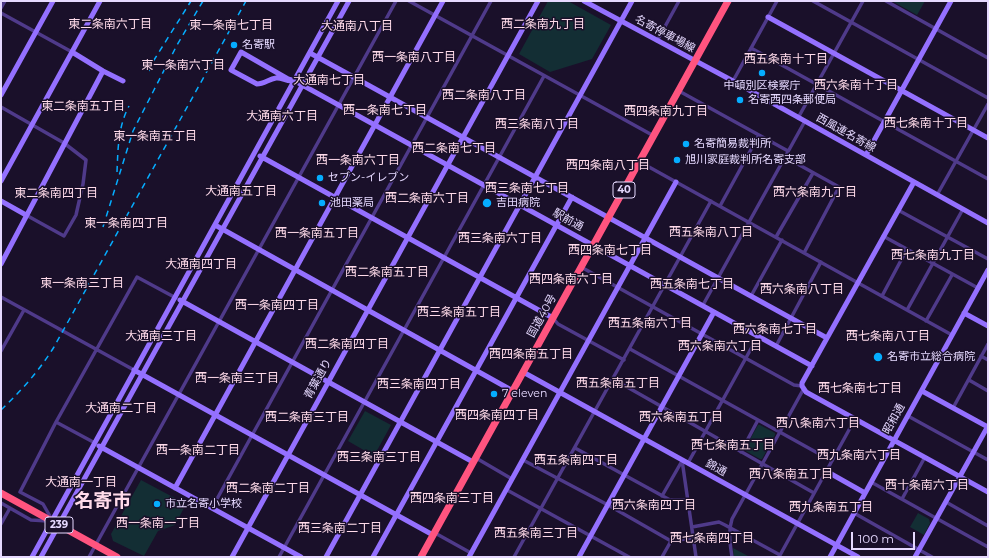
<!DOCTYPE html>
<html>
<head>
<meta charset="utf-8">
<style>
  body { margin:0 }
  #map { position:relative; width:989px; height:558px; overflow:hidden; background:#1a102a; font-family:Montserrat,sans-serif }
  canvas { display:block }
  .frame { position:absolute; inset:0; border:2px solid #e6d9ff; pointer-events:none }
  .scale { position:absolute; left:851px; top:532px; width:64px; height:18px; box-sizing:border-box; border:2px solid #e6d9ff; border-top:0; padding-left:5px; font-size:12px; line-height:14px; white-space:nowrap; color:#e6d9ff; -webkit-text-stroke:3px #1a102a; paint-order:stroke }
</style>
</head>
<body>
<div id="map">
<canvas width="989" height="558"></canvas>
<div class="frame"></div>
<div class="scale">100 m</div>
</div>
<script>
const ctx = document.querySelector('canvas').getContext('2d');
ctx.lineJoin = 'round';
function fill(path, color) { ctx.fillStyle = color; ctx.fill(path, 'evenodd'); }
function strokePath(path, color, width, dash) { ctx.strokeStyle = color; ctx.lineWidth = width; ctx.lineCap = dash ? 'butt' : 'round'; ctx.setLineDash(dash || []); ctx.stroke(path); }
function drawText(font, color, halo, rows, align = 'center') {
  ctx.font = font + ' Montserrat,"Noto Sans JP",sans-serif'; ctx.lineWidth = 3; ctx.setLineDash([]); ctx.textBaseline = 'middle'; ctx.strokeStyle = halo; ctx.fillStyle = color; for (const [text, x, y, turn = 0] of rows) {
    ctx.save(); ctx.translate(x, y); ctx.rotate((+turn || 0) * Math.PI / 180); ctx.textAlign = isNaN(turn) ? turn : align; if (halo) ctx.strokeText(text, 0, 0); ctx.fillText(text, 0, 0); ctx.restore();
  }
}
fill(new Path2D(`
  M548,1H568L611,25L592,59L550,72L519,54Z
  M892,1H925L917,15Z
  M365,411L391,425L374,456L348,441Z
  M758,425H760L775,433V435L762,459H760L744,450Z
  M141,480L186,504L175,525L158,531L144,556L113,541L111,534Z
  M918,513L929,519L930,523L924,535L910,527Z
  M733,548L750,557H734Z`), '#132e34');
strokePath(new Path2D(`
  M409,1L654,136
  M813,1L988,98
  M886,1L988,58
  M1,8L5,1
  M1,13L72,52
  M657,41L679,1
  M751,48L988,179
  M733,81L777,1
  M679,91L788,151
  M1,107L64,143L86,160L83,184L76,215L64,236L26,215
  M798,118L863,1
  M785,157L839,187L804,253
  M640,162L952,335
  M937,195L988,104
  M720,206L759,135
  M898,210L988,259
  M883,236L978,288
  M776,237L813,173
  M581,267L794,385L802,386
  M751,296L782,240
  M882,296L907,249
  M1,297L134,370
  M703,305L805,121
  M907,310L963,209
  M553,318L558,324L624,360
  M926,321L952,275
  M776,346L821,262
  M630,349L832,461
  M1,351L24,310
  M981,356L988,360
  M613,379L814,493
  M969,380L988,391
  M953,408L988,344
  M908,416L988,460
  M56,422L95,443
  M575,448L670,500H688
  M741,452L758,420
  M476,458L512,479
  M523,460L608,505L671,541L693,538
  M682,460L696,557
  M688,463L758,336
  M871,482L988,547
  M507,490L629,557
  M662,496L682,461
  M902,499L925,457
  M946,502L988,526
  M1,503L31,520L48,521
  M212,508L491,1
  M854,513L932,557
  M51,518L43,504L20,492L56,422L137,277L176,298
  M1,524L10,508
  M692,527L719,522L725,525L780,555
  M435,533L471,553
  M89,557L396,1
  M279,557L544,76
  M514,557L711,201
  M662,557L671,541
  M732,557C730,544 728,532 732,519L803,390
  M779,557L855,419`), '#4f3a8a', 3.5);
strokePath(new Path2D(`
  M584,1L733,81L988,223
  M768,17L988,138
  M72,52L103,71L123,81
  M310,53L827,338
  M295,81C284,82 283,77 276,78C269,79 264,84 257,84L231,70L241,52L288,79L295,81L812,366
  M1,95L53,1
  M866,155L951,1
  M260,156L553,318
  M1,181L100,1
  M914,182L802,383V386L806,392L988,492
  M1,201L26,215
  M215,225L513,391
  M1,264L103,71
  M180,300L473,462
  M964,313L988,326
  M134,370L433,535
  M523,372L858,557
  M922,391L988,427
  M99,446L301,557
  M826,471L865,493
  M175,488L443,1
  M32,557C135,372 236,186 338,1
  M41,557L349,1
  M232,557L538,1
  M326,557L632,1
  M373,557L572,197
  M469,557L676,182
  M579,557L714,312
  M830,557L988,270
  M915,557L988,426`), '#9470ff', 5);
strokePath(new Path2D(`
  M1,493L117,557
  M421,557L728,1`), '#ff547f', 7);
strokePath(new Path2D(`
  M149,71L154,60L191,1
  M117,172C118,148 118,127 129,106
  M103,227L133,131L177,45L203,1
  M1,410C21,391 39,371 54,347L246,1`), '#05adff', 1.5, [6, 5]);
for (const [x, y, r, color] of [
  [234,45,4,"#05adff"],
  [762,73,4,"#05adff"],
  [740,100,4,"#05adff"],
  [686,144,4,"#05adff"],
  [677,160,4,"#05adff"],
  [320,178,4,"#05adff"],
  [322,203,4,"#05adff"],
  [487,203,5,"#05adff"],
  [878,357,5,"#05adff"],
  [494,394,4,"#05adff"],
  [157,504,4,"#05adff"]
]) { const dot = new Path2D(); dot.arc(x, y, r, 0, 2 * Math.PI); ctx.fillStyle = color; ctx.fill(dot); strokePath(dot, '#1a102a', 1.5); }
for (const [x, y, w] of [
  [624,190,22],
  [59,525,28]
]) { const box = new Path2D(); box.roundRect(x - w / 2, y - 8, w, 16, 3); ctx.fillStyle = '#1a102a'; ctx.fill(box); strokePath(box, '#e6d9ff', 1); }
drawText('bold 10px', '#e6d9ff', null, [
  ["40",624,190],
  ["239",59,525]
]);
drawText('11px', '#e6d9ff', '#1a102a', [
  ["名寄停車場線",665,34,28],
  ["西風連名寄線",846,133,29],
  ["駅前通",568,220,29],
  ["国道40号",542,316,-61],
  ["青葉通り",318,379,-61],
  ["昭和通",894,419,-61],
  ["錦通",716,468,29]
]);
drawText('11px', '#e6d9ff', '#1a102a', [
  ["名寄駅",242,45],
  ["中頓別区検察庁",762,86,"center"],
  ["名寄西四条郵便局",748,100],
  ["名寄簡易裁判所",694,144],
  ["旭川家庭裁判所名寄支部",685,160],
  ["セブン-イレブン",328,178],
  ["池田薬局",330,203],
  ["吉田病院",496,203],
  ["名寄市立総合病院",887,357],
  ["7 eleven",502,394],
  ["市立名寄小学校",165,504]
], 'left');
drawText('12px', '#ffdbea', '#1a102a', [
  ["東二条南六丁目",110,24],
  ["西二条南九丁目",543,24],
  ["東一条南七丁目",231,25],
  ["大通南八丁目",357,26],
  ["西一条南八丁目",414,57],
  ["西五条南十丁目",786,59],
  ["東一条南六丁目",183,65],
  ["大通南七丁目",329,80],
  ["西六条南十丁目",856,85],
  ["西二条南八丁目",484,95],
  ["東二条南五丁目",83,106],
  ["西一条南七丁目",385,110],
  ["西四条南九丁目",666,111],
  ["大通南六丁目",282,116],
  ["西七条南十丁目",926,123],
  ["西三条南八丁目",537,124],
  ["東一条南五丁目",155,136],
  ["西二条南七丁目",454,148],
  ["西一条南六丁目",358,160],
  ["西四条南八丁目",608,165],
  ["西三条南七丁目",527,188],
  ["大通南五丁目",241,191],
  ["西六条南九丁目",815,192],
  ["東二条南四丁目",56,193],
  ["西二条南六丁目",427,198],
  ["東一条南四丁目",126,223],
  ["西五条南八丁目",711,232],
  ["西一条南五丁目",317,233],
  ["西三条南六丁目",500,238],
  ["西四条南七丁目",610,250],
  ["西七条南九丁目",933,255],
  ["大通南四丁目",201,264],
  ["西二条南五丁目",387,272],
  ["西四条南六丁目",571,279],
  ["東一条南三丁目",82,283],
  ["西五条南七丁目",692,284],
  ["西六条南八丁目",802,289],
  ["西一条南四丁目",277,305],
  ["西三条南五丁目",459,312],
  ["西五条南六丁目",650,323],
  ["西六条南七丁目",775,329],
  ["大通南三丁目",161,336],
  ["西七条南八丁目",888,336],
  ["西二条南四丁目",347,344],
  ["西六条南六丁目",720,346],
  ["西四条南五丁目",531,354],
  ["西一条南三丁目",237,378],
  ["西五条南五丁目",618,383],
  ["西三条南四丁目",419,384],
  ["西七条南七丁目",860,388],
  ["大通南二丁目",121,408],
  ["西四条南四丁目",497,415],
  ["西二条南三丁目",307,417],
  ["西六条南五丁目",681,417],
  ["西八条南六丁目",818,423],
  ["西七条南五丁目",733,445],
  ["西一条南二丁目",198,450],
  ["西九条南六丁目",859,455],
  ["西三条南三丁目",379,457],
  ["西五条南四丁目",576,460],
  ["西八条南五丁目",791,474],
  ["大通南一丁目",81,482],
  ["西十条南六丁目",927,485],
  ["西二条南二丁目",268,488],
  ["西四条南三丁目",452,498],
  ["西六条南四丁目",654,505],
  ["西九条南五丁目",831,507],
  ["西一条南一丁目",158,523],
  ["西三条南二丁目",340,528],
  ["西五条南三丁目",536,533],
  ["西七条南四丁目",712,538]
]);
drawText('bold 19px', '#ffdbea', '#1a102a', [
  ["名寄市",103,501]
]);
</script>
</body>
</html>
